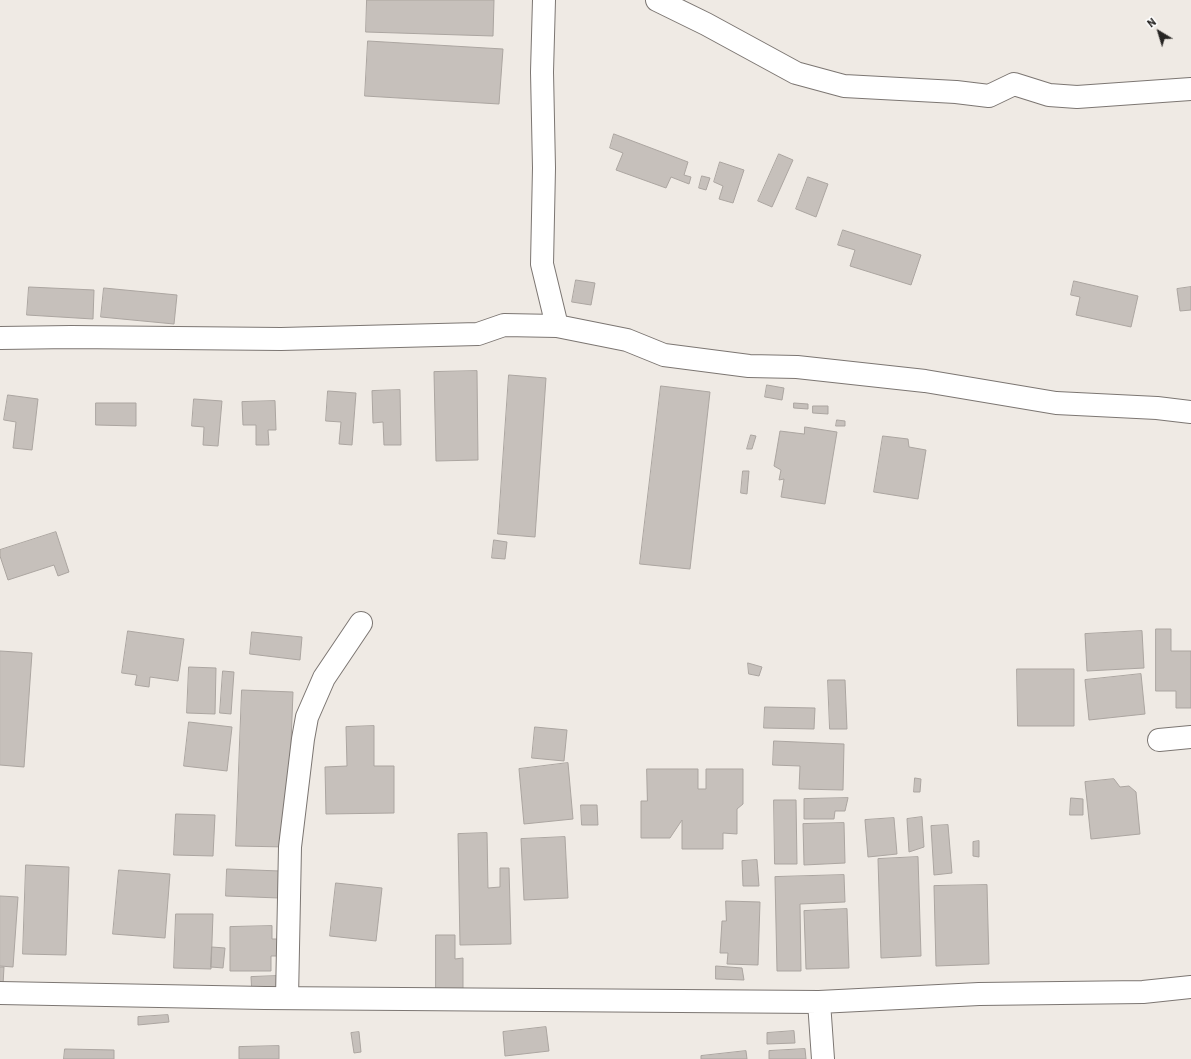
<!DOCTYPE html>
<html>
<head>
<meta charset="utf-8">
<style>
  body { margin:0 }
  #map { position:relative; width:1191px; height:1059px; overflow:hidden; background:#efeae4; font-family:Barlow,sans-serif }
  canvas { display:block }
  .north { position:absolute; left:1139px; top:12px; width:40px; height:40px; -webkit-text-stroke:3px #fff; paint-order:stroke; rotate:322deg; font-size:11px; font-weight:700; line-height:16px; text-align:center; color:#262422 }
  .north::after { content:''; display:block; margin:auto; width:14px; height:18px; background:#262422; clip-path:polygon(50% 0,100% 100%,50% 72%,0 100%) }
</style>
</head>
<body>
<div id="map">
<canvas width="1191" height="1059"></canvas>
<div class="north">N</div>
</div>
<script>
const ctx = document.querySelector('canvas').getContext('2d');
ctx.lineJoin = 'round';
function fill(path, color) { ctx.fillStyle = color; ctx.fill(path, 'evenodd'); }
function strokePath(path, color, width, dash) { ctx.strokeStyle = color; ctx.lineWidth = width; ctx.lineCap = dash ? 'butt' : 'round'; ctx.setLineDash(dash || []); ctx.stroke(path); }
const building = new Path2D(`
  M367,0H494L493,36L366,32Z
  M368,41L503,49L499,104L365,96Z
  M614,134L688,162L684,175L691,177L689,184L671,177L666,188L616,170L623,153L610,148Z
  M779,154L793,160L772,207L758,201Z
  M720,162L744,170L733,203L719,199L723,186L714,182Z
  M702,176L710,178L706,190L699,188Z
  M808,177L828,184L816,217L796,209Z
  M843,230L921,255L911,285L850,266L855,250L838,245Z
  M576,280L595,283L591,305L572,302Z
  M1074,281L1138,296L1131,327L1076,315L1080,297L1071,295Z
  M29,287L94,290L93,319L27,315Z
  M1191,287V310L1180,311L1177,289Z
  M104,288L177,295L174,324L101,317Z
  M477,371L478,460L436,461L434,372Z
  M509,375L546,378L535,537L498,534Z
  M767,385L784,388L782,400L765,397Z
  M661,386L710,392L690,569L640,564Z
  M400,390L401,445H384L383,422L373,423L372,391Z
  M328,391L356,393L352,445L339,444L341,422L326,421Z
  M8,395L38,399L32,450L13,448L16,422L4,420Z
  M194,399L222,401L218,446L203,445L204,427L192,426Z
  M275,401L276,430H268L269,445H256V425H243L242,402Z
  M96,403H136V426L96,425Z
  M794,403L808,404V409L794,408Z
  M813,406H828V414L813,413Z
  M837,420L845,421V426H836Z
  M805,427L837,432L825,504L781,497L784,479L779,480L781,470L774,466L780,431L804,434Z
  M751,435L756,436L752,449H747Z
  M883,436L908,439L909,447L926,450L918,499L874,492Z
  M743,471H749L747,494L741,493Z
  M56,532L69,572L58,576L54,565L8,580L0,556V550Z
  M494,540L507,542L505,559L492,558Z
  M1156,629H1171V651H1191V708H1176V691H1156Z
  M128,631L184,639L178,681L150,677L149,687L135,685L137,675L122,673Z
  M1142,631L1144,668L1087,671L1085,634Z
  M252,632L302,637L300,660L250,654Z
  M0,651L32,653L24,767L0,765Z
  M748,663L762,667L759,676L749,674Z
  M189,667L216,668L215,714L187,713Z
  M1017,669H1074V726H1018Z
  M223,671L234,672L231,714L220,713Z
  M1141,674L1145,714L1089,720L1085,680Z
  M828,680H845L847,729H830Z
  M242,690L293,692L287,847L236,846Z
  M765,707L815,708L814,729L764,728Z
  M189,722L232,727L227,771L184,766Z
  M374,726V766H394V813L326,814L325,767L347,766L346,727Z
  M535,727L567,730L564,761L532,758Z
  M774,741L844,744L843,790L799,789L800,766L773,765Z
  M568,763L573,819L524,824L519,769Z
  M647,769H698V789H706V769H743V804L737,809V834L723,833V849H682V820L670,838H641V801H647Z
  M915,778L921,779L920,792H914Z
  M1114,779L1120,787L1129,786L1136,792L1140,834L1091,839L1085,782Z
  M848,798L845,811H835L834,819H804V799Z
  M1071,798L1083,799V815H1070Z
  M774,800H796L797,864H775Z
  M581,805H597L598,825H582Z
  M176,814L215,815L213,856L174,855Z
  M922,817L924,847L909,852L907,819Z
  M894,818L897,854L868,857L865,820Z
  M844,823L845,863L804,865L803,824Z
  M948,825L952,873L934,875L931,826Z
  M487,833L488,888L500,887V868H509L511,944L460,945L458,834Z
  M565,837L568,898L524,900L521,839Z
  M979,841V857L973,856V842Z
  M918,857L921,956L881,958L878,859Z
  M757,860L759,886H743L742,861Z
  M26,865L69,867L66,955L23,954Z
  M227,869L280,871L279,898L226,896Z
  M119,870L170,874L165,938L113,934Z
  M844,875L845,902L800,904L801,971H777L775,877Z
  M336,883L382,888L376,941L330,936Z
  M987,885L989,964L936,966L934,886Z
  M0,896L18,897L13,967L0,966Z
  M726,901L760,902L758,965L727,964L728,953H720L722,921H726Z
  M847,909L849,968L806,969L804,911Z
  M176,914H213L211,969L174,968Z
  M272,926V939H283V956H271V971H230V927Z
  M436,935H455V959L463,958V999H436Z
  M212,947L225,948L223,968L211,967Z
  M716,966L742,968L744,980L716,979Z
  M0,967H4L3,985H0Z
  M277,976L278,994L252,995L251,977Z
  M168,1015L169,1022L138,1025V1017Z
  M546,1027L549,1051L505,1056L503,1032Z
  M794,1031L795,1043L767,1044V1033Z
  M359,1032L361,1052L354,1053L351,1033Z
  M279,1046V1059H239V1047Z
  M65,1049L114,1050V1059H64Z
  M805,1049L806,1059H769V1051Z
  M746,1051L747,1059H701V1056Z`);
fill(building, '#c6c0bb');
strokePath(building, '#aba5a0', 1);
const minor = new Path2D(`
  M657,0L706,24L796,73L844,86L956,92L989,96L1014,84L1049,95L1077,97L1191,89
  M557,326L627,340L664,355L749,366L797,367L925,381L1056,403L1157,408L1191,412
  M0,338L71,337L281,339L478,334L504,325L557,326L542,264L544,168L542,72L544,0
  M1159,740L1191,737
  M0,993L265,998L819,1002L979,994L1143,992L1191,987
  M287,998L290,847L303,739L307,717L324,678L361,623
  M819,1002L823,1059`);
strokePath(minor, '#7c7672', 24);
strokePath(minor, '#fff', 22);
</script>
</body>
</html>
